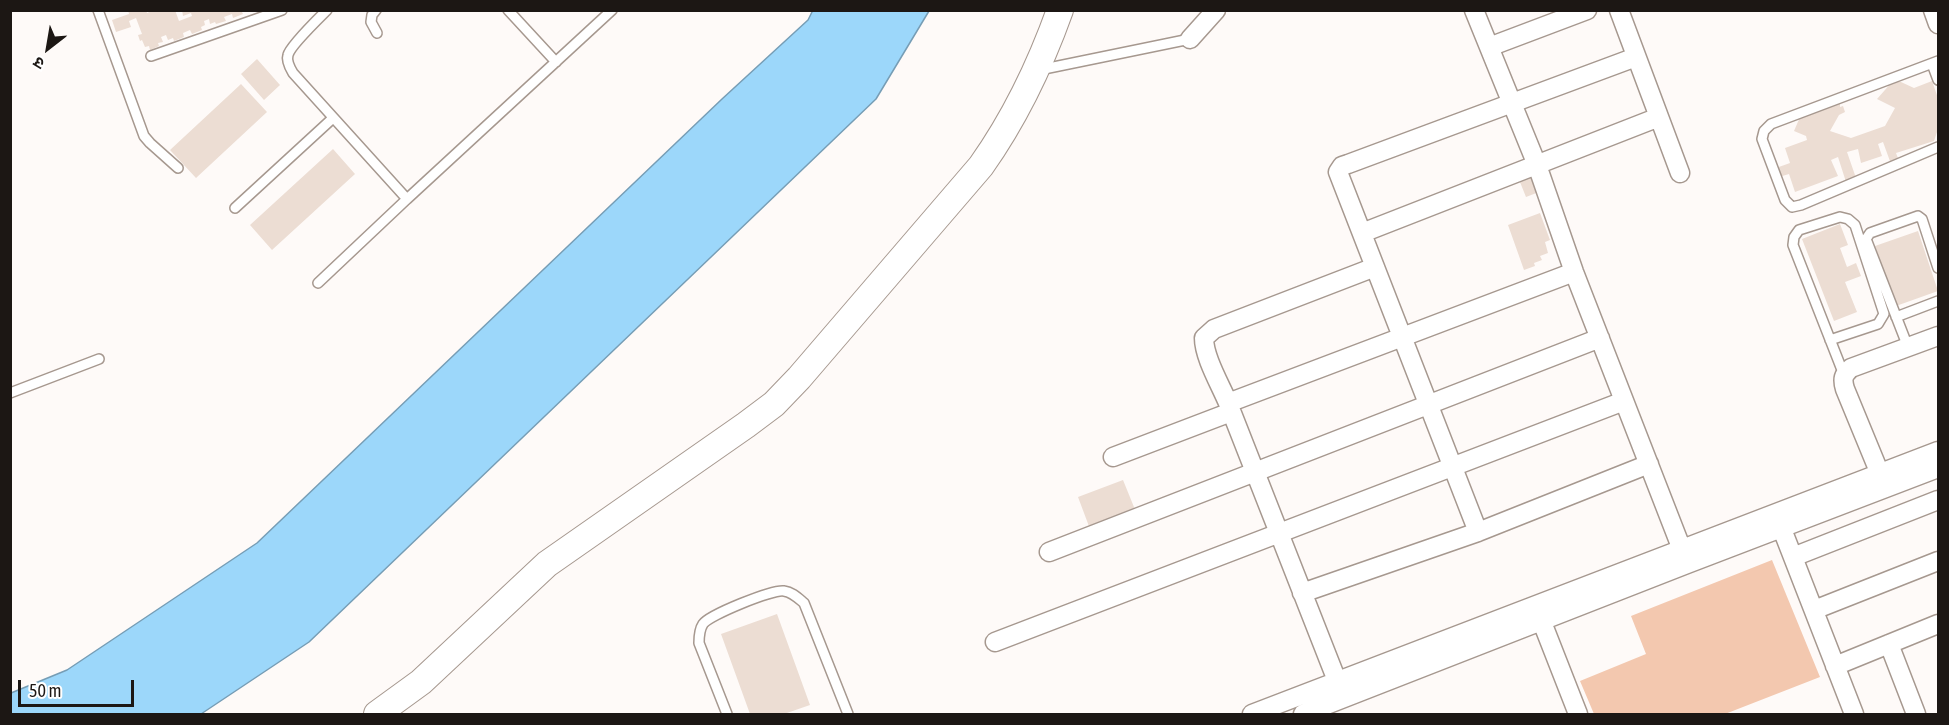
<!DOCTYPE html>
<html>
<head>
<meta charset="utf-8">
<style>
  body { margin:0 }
  #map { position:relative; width:1949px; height:725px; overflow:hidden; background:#fefaf8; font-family:"Asap Condensed","Noto Sans Devanagari",sans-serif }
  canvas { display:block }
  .frame { position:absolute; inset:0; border:12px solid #1c1714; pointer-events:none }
  .north { position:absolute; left:18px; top:18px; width:60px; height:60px; -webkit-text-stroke:4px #fff; paint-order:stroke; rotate:211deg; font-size:16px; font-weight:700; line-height:24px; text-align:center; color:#1c1714 }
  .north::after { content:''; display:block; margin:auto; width:21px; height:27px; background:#1c1714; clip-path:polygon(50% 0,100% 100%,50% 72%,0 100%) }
  .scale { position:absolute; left:18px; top:680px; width:116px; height:27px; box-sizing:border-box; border:3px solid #1c1714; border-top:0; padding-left:8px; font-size:18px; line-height:21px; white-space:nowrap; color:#1c1714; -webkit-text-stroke:4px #fff; paint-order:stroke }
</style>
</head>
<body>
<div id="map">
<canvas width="1949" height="725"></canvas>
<div class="frame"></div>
<div class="north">उ</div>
<div class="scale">50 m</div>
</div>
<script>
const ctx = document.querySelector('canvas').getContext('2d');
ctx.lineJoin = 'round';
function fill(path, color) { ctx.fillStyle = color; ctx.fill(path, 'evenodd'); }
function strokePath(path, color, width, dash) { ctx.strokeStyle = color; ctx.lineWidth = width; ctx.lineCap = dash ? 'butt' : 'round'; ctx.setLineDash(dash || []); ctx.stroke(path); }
fill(new Path2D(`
  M1772,560L1820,677L1725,714H1594L1580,681L1646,654L1631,616Z`), '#f3c8af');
const water = new Path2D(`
  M813,10L929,11L876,99L309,642L201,714H11V693L67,670L257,543L722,99L808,20Z`);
fill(water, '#9cd7fa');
strokePath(water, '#769db5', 1.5);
fill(new Path2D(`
  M128,10H146L147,13L154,10H175L179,21L192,16L191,13L183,16L182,10H241L243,14L233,18L232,14L224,17L226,21L216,24L215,22L210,24L209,19L204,21L205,25L201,27L202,30L192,34L190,30L183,33L184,37L174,41L173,38L168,40L166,35L161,37L163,42L158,43L159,46L150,50L149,46L145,47L142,40L140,41L138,35L142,34L136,18L129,21L131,27L116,32L112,20L129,14Z
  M257,59L280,85L264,100L241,74Z
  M1932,81L1938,98V129L1934,141L1896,153L1899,161L1891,164L1883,142L1878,144L1882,156L1861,163L1858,149L1847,152L1856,178L1846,182L1838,157L1831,160L1838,176L1795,192L1789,174L1779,177L1776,168L1790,163L1785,148L1807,140L1806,136L1794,131L1800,117L1840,103V107L1843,106L1845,112L1839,115L1830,131L1851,138L1885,126L1895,108L1877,99L1892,82H1901L1914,88Z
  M241,84L267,112L196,178L170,150Z
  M333,149L355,174L272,250L250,225Z
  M1530,172L1539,192L1526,197L1518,177Z
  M1540,213L1550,240L1545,242L1548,253L1540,256L1542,260L1534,263L1535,266L1524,270L1508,225Z
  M1840,224L1848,245L1840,248L1847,267L1856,263L1861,276L1845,282L1857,312L1834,321L1802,239Z
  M1918,231L1938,291L1896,306L1875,246Z
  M1123,480L1136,512L1090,529L1078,497Z
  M777,614L810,705L784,714H750L721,634Z`), '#ecddd3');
const lane = new Path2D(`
  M98,10L144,136L150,143L178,168
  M376,10L372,15L371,22L377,33
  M508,10L556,62
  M151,56L282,10
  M1938,61L1771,124L1764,131L1762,139L1785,200L1792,207L1801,205L1938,147
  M1932,64L1938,80
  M1039,70L1190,39
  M407,199L612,10
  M235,208L333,118
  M318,283L407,199L293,73C290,68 286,61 288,55C290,46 319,18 327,10
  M1896,317L1938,301
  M1830,340L1878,324L1884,314L1855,225L1848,219L1840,217L1799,230L1794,237L1793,245L1844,375
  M1908,347L1866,239L1870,233L1918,216L1922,219L1938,268
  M10,393L99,359
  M727,714L699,643C699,637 699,630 703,624C709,615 773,589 784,591C792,592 798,598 804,603L848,714`);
const street = new Path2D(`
  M1474,10L1537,165L1574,272L1686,560
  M1619,10L1680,173
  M1933,10L1938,24
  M1190,39L1216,10
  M1489,47L1587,10
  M1362,233L1659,117
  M1228,403L1574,272
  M1113,457L1231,412
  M1880,474L1845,389C1842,379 1843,375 1851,368L1938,336
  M1782,529L1854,714
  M1478,532L1338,172L1342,166L1348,164L1636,57
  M1049,552L1600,338
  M1793,557L1938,500
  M1302,593L1478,532L1649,464
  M1814,610L1938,561
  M1542,622L1578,714
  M995,642L1624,401
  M1889,644L1916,714
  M1835,666L1938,624
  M1341,691L1228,403C1220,384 1204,357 1204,338L1214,329L1375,267
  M1252,714L1938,451
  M1303,714L1687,564L1938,468`);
const secondary = new Path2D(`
  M377,714L421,682L547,564L746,425L774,404L799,378L981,166C1015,118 1040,66 1060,10`);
strokePath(lane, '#a6988f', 12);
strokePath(street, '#a6988f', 21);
strokePath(secondary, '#a6988f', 28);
strokePath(lane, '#fff', 9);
strokePath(street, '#fff', 18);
strokePath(secondary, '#fff', 26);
</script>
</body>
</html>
